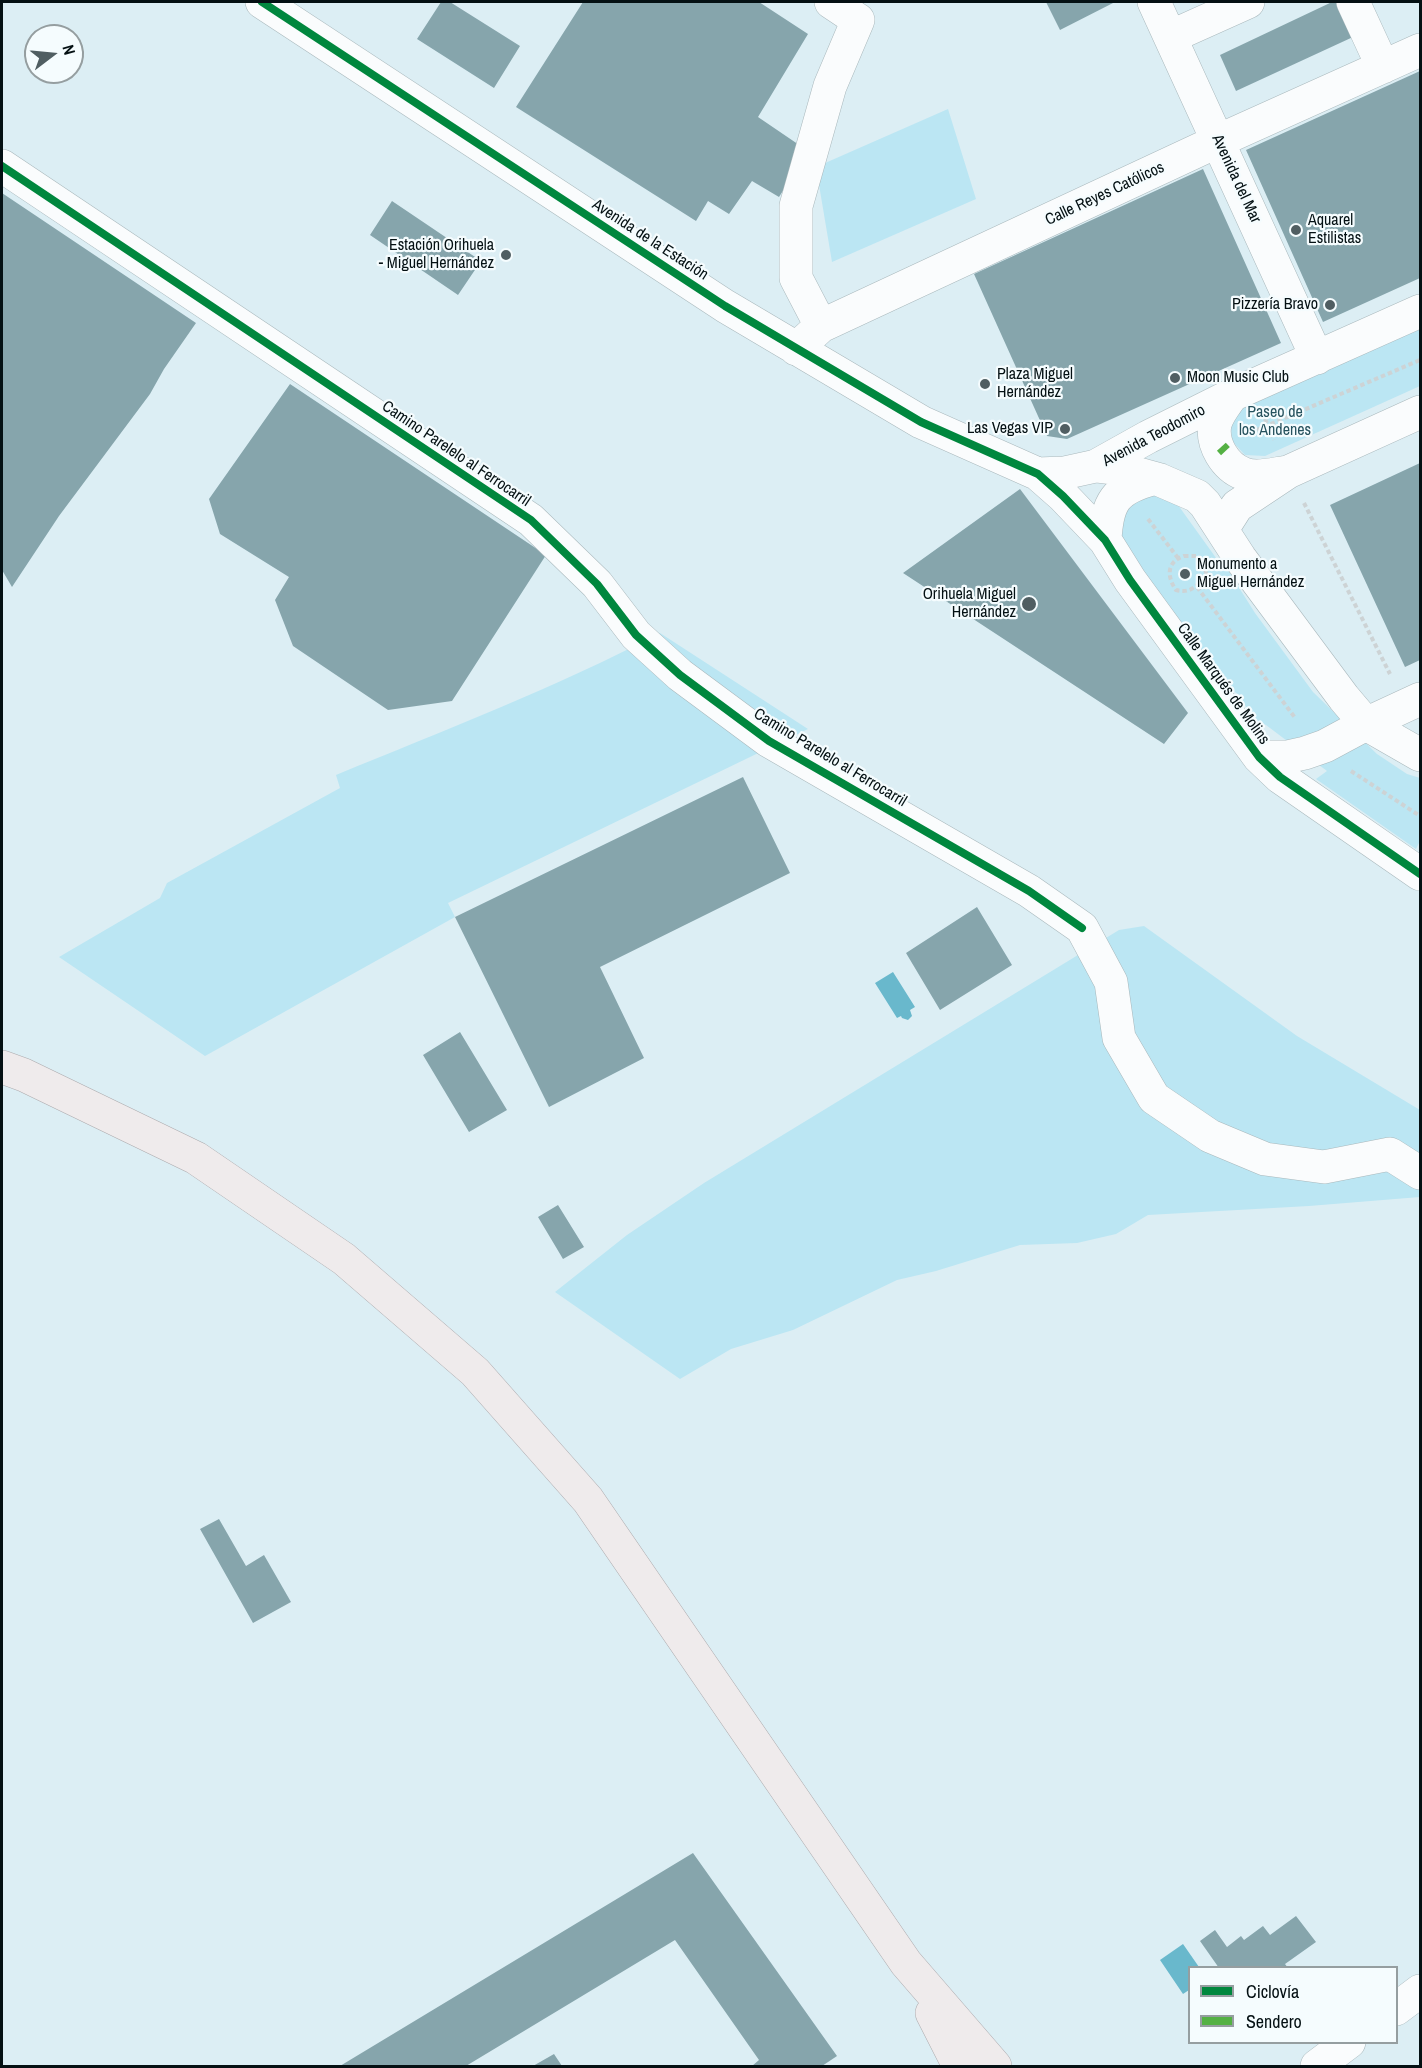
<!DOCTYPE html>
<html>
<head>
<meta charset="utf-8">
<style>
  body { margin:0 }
  #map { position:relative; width:1422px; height:2068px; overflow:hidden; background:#dceef4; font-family:"Archivo Narrow",sans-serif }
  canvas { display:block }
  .frame { position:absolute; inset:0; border:3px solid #041013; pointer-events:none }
  .legend { position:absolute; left:1188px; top:1966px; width:210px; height:78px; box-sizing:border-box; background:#f5fcfe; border:2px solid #959ea0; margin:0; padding:8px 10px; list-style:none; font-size:18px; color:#041013 }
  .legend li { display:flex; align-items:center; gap:12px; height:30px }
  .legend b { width:30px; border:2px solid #959ea0 }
  .north { position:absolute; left:24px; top:24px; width:60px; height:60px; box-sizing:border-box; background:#f5fcfe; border:2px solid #959ea0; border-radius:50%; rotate:74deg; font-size:16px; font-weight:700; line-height:24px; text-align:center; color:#041013 }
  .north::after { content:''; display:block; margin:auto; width:21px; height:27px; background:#505e62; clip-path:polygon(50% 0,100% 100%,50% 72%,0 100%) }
</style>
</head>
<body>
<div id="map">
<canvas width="1422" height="2068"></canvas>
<div class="frame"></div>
<ul class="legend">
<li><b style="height:8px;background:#00873e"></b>Ciclovía</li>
<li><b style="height:8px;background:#54b144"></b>Sendero</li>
</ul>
<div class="north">N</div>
</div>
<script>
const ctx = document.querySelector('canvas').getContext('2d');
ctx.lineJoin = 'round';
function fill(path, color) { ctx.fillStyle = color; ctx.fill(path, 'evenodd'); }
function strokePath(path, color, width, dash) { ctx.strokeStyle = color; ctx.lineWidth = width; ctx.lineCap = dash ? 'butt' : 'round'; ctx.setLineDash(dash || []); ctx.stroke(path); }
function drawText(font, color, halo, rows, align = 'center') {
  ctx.font = font + ' "Archivo Narrow",sans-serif'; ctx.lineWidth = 4.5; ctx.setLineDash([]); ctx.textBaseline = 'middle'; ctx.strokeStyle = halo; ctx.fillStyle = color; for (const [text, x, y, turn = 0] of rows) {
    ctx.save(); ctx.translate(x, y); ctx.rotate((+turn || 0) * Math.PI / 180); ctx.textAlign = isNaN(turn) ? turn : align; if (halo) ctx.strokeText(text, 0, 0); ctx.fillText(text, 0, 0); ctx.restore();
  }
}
fill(new Path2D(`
  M948,109L976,199L832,262L816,167Z
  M1420,329V386L1265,456L1245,455L1232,441L1231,423L1243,407Z
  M1160,480L1224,569L1226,567L1255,613L1313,692L1377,754L1407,774L1420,778V841L1416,849L1316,779L1327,771L1266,725L1257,722L1237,694L1094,540Z
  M660,633L808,729L448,903L455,917L205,1056L59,957L160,898L167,883L340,788L336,775C445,730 555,688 660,633Z
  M1144,926L1297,1036L1420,1110V1197L1309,1206L1148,1215L1116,1234L1077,1243L1020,1245L936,1271L897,1280L793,1330L731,1349L680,1379L555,1292L627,1235L704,1183L1119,930Z`), '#bbe6f3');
fill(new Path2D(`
  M893,972L915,1007L910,1010L912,1016L908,1020L902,1018L901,1016L897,1018L875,983Z
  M1183,1944L1199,1967L1190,1968L1189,1990L1183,1994L1160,1960Z`), '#69b8cc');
fill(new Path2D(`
  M441,2H450L520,46L494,88L417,39Z
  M583,2H759L808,34L758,117L808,151L779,197L752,181L729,214L708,201L696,221L516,107Z
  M1046,2H1115L1060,30Z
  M1332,2H1337L1353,37L1236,91L1220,55Z
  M1420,71V278L1323,322L1246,150Z
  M1203,169L1281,343L1067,439L1047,436L974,274Z
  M2,193L196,323L164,369L150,394L59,516L12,587L2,570Z
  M392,201L481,261L458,295L370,235Z
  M290,384L546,555L452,701L388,710L293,646L275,600L289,577L220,534L209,499Z
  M1420,463V660L1405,667L1330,505Z
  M1020,489L1188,713L1164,744L903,573Z
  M743,777L790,873L600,967L644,1058L549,1107L455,917Z
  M977,907L1012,965L940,1010L906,953Z
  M460,1032L507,1110L469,1132L423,1055Z
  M558,1205L584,1247L563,1259L538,1217Z
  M219,1519L246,1566L264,1555L291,1602L253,1623L200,1529Z
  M693,1853L837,2056L822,2066H752L759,2060L675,1940L466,2066H340Z
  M1296,1916L1316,1942L1285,1964L1288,1968H1219L1200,1941L1215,1930L1227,1947L1241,1936L1244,1940L1263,1926L1270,1935Z
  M554,2054L562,2066H533Z`), '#86a5ac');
const minor = new Path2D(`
  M262,2L725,306L921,422L1038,474L1063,496L1105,540L1130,580L1259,757L1280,777L1420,874
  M1154,2L1317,358
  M1353,2L1383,67
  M1170,37L1248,2
  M2,166L531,520L597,584L636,635L680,675L769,741L1029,891L1082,928L1111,982L1119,1038L1154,1098L1210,1136L1265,1159L1324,1167L1390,1154L1420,1173
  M821,326L796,278V206L830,86L858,20L831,2
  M796,349L821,326L1218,141L1420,50
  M1232,395C1226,404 1218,413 1215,424C1211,444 1225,467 1244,474C1257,479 1273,474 1287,472
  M1096,466L1120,469L1160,480L1197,496L1205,504L1240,558L1344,698L1366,724L1420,755
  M1038,474L1064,473L1096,466L1148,437L1232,395L1420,311
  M1223,528L1237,506L1288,472L1420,412
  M1105,540C1107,502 1115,489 1152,479
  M1259,757H1287L1305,753L1325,746L1366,724L1420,699
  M1396,2009L1420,1991
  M1317,2066L1349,2042`);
const major = new Path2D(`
  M2,1067L24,1075L196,1158L344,1259L475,1372L588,1500L906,1963L995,2066
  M932,2013L959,2066`);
strokePath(minor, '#a9b8bc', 34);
strokePath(major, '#acaaad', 34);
strokePath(new Path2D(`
  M1265,419L1274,440
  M1250,433L1420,360
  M1304,503L1390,674
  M1148,519L1178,558
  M1184,556H1198L1204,564L1206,573C1198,585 1192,594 1176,590C1167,577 1166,562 1184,556Z
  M1197,587L1296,719
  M1351,771L1420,816`), '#cdd3d5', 4, [4.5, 3]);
strokePath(minor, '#fafcfd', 33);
strokePath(major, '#efebec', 33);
strokePath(new Path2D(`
  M1219,453L1232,441`), '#54b144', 6, [12, 6]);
strokePath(new Path2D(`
  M262,2L725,306L921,422L1038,474L1063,496L1105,540L1130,580L1259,757L1280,777L1420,874
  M2,166L531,520L597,584L636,635L680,675L769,741L1029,891L1082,928`), '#00873e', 8);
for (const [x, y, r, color] of [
  [1296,230,6,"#505e62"],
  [506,255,6,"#505e62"],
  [1330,305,6,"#505e62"],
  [1175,378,6,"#505e62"],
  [985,384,6,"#505e62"],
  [1065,429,6,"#505e62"],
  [1185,574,6,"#505e62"],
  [1029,604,8,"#505e62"]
]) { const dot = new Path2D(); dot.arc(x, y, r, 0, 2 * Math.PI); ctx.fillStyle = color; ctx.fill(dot); strokePath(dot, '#f5fcfe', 2); }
drawText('16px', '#041013', '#f5fcfe', [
  ["Avenida del Mar",1236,179,65],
  ["Calle Reyes Católicos",1105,194,-25],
  ["Avenida de la Estación",650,240,33],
  ["Avenida Teodomiro",1154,436,-28],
  ["Camino Parelelo al Ferrocarril",456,454,34],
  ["Calle Marqués de Molins",1223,684,54],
  ["Camino Parelelo al Ferrocarril",830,758,31]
]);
drawText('16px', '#041013', '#f5fcfe', [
  ["Aquarel",1308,221],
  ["Estilistas",1308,239],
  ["Estación Orihuela",494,246,"right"],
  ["- Miguel Hernández",494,264,"right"],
  ["Pizzería Bravo",1318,305,"right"],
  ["Plaza Miguel",997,375],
  ["Hernández",997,393],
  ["Moon Music Club",1187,378],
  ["Las Vegas VIP",1053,429,"right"],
  ["Monumento a",1197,565],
  ["Miguel Hernández",1197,583],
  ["Orihuela Miguel",1016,595,"right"],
  ["Hernández",1016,613,"right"]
], 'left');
drawText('16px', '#26525e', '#f5fcfe', [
  ["Paseo de",1275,413],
  ["los Andenes",1275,431]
]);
</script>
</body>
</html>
